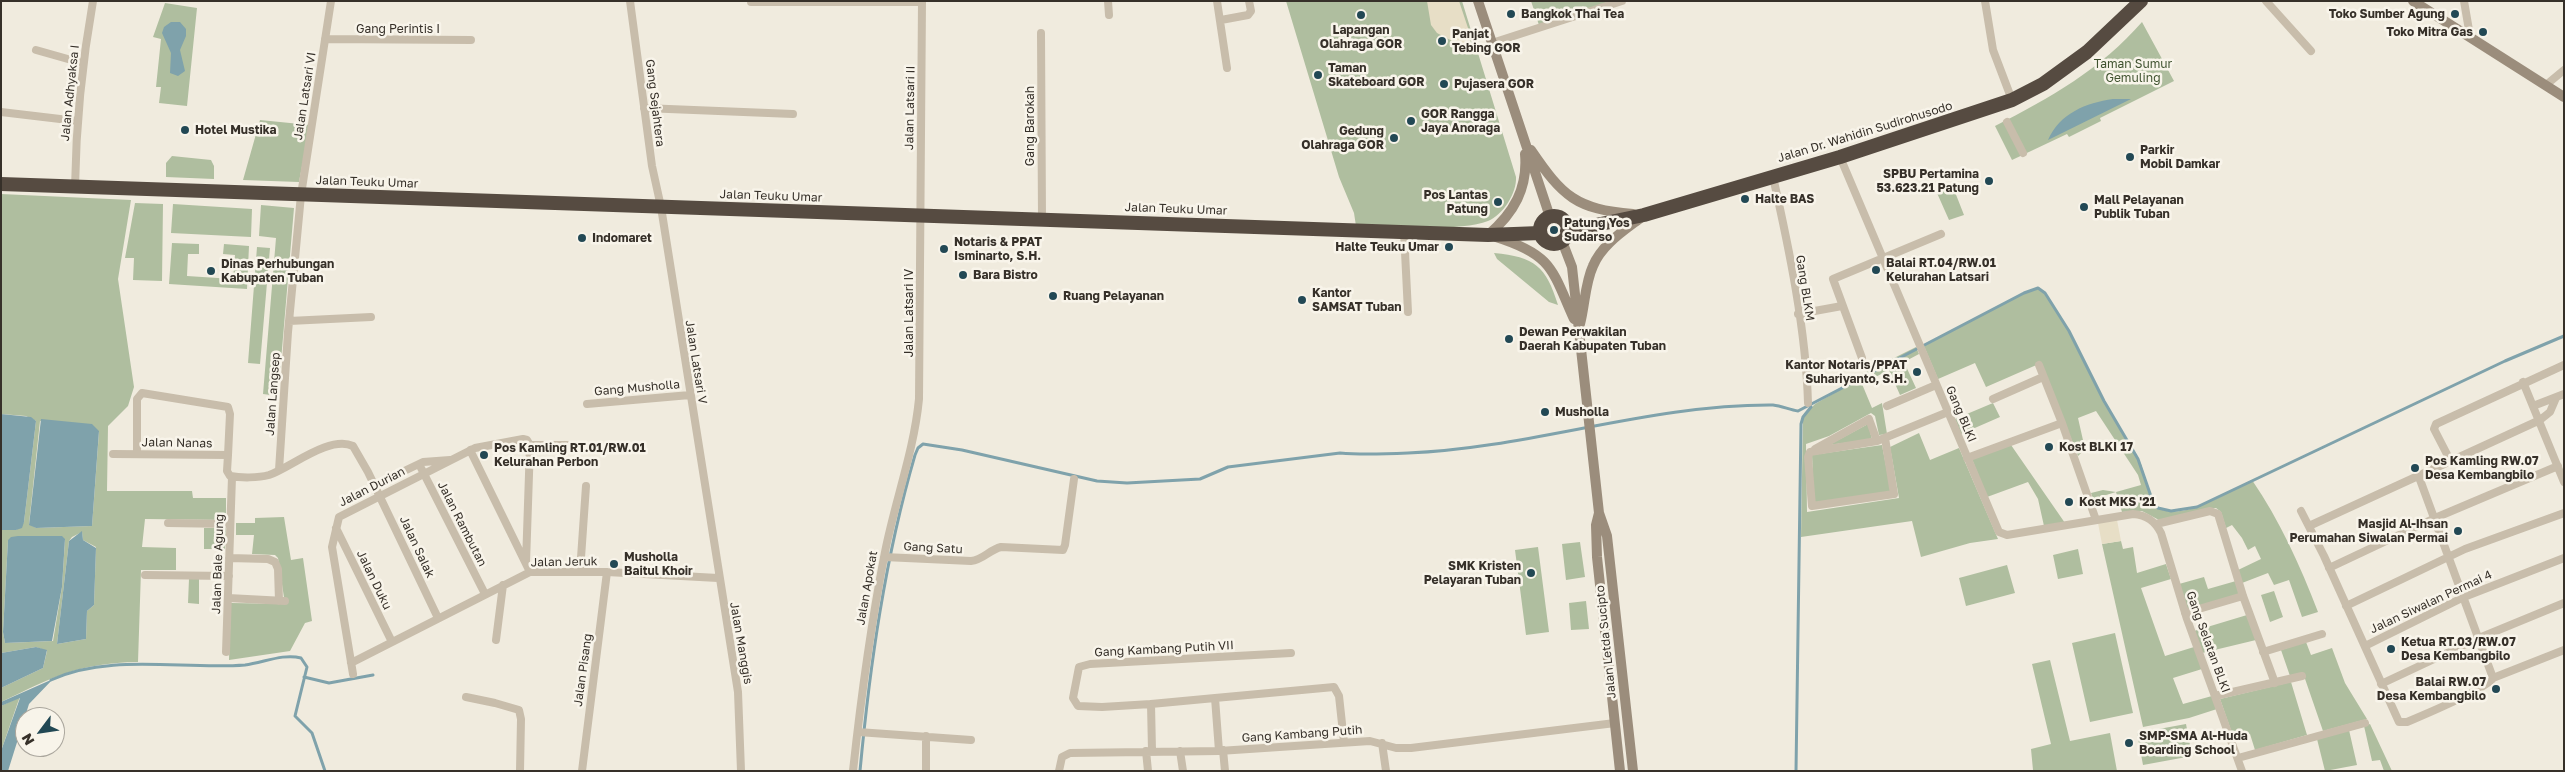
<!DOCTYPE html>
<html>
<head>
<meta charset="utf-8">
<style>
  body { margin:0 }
  #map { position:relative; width:2565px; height:772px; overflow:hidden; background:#f0ebde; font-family:"Golos Text",sans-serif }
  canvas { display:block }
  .frame { position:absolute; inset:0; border:2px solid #363029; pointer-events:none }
  .north { position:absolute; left:15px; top:707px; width:50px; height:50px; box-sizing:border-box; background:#f8f4ea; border:1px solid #aaa69d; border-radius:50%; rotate:239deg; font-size:14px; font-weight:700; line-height:20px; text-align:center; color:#363029 }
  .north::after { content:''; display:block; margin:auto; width:18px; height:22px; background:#224854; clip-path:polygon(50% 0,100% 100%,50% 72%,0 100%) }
</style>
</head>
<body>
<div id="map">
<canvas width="2565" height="772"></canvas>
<div class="frame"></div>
<div class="north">N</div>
</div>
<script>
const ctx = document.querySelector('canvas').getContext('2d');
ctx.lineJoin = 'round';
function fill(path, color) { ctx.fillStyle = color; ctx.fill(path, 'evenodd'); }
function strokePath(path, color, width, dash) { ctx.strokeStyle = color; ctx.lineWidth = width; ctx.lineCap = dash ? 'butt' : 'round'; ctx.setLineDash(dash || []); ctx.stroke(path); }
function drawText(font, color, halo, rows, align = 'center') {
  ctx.font = font + ' "Golos Text",sans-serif'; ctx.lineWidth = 5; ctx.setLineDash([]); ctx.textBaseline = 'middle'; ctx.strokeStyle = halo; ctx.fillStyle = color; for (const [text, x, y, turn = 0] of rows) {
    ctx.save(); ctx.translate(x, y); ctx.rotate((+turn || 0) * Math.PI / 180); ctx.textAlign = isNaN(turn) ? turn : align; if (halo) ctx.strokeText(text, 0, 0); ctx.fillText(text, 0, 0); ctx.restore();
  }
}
fill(new Path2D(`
  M1286,1H1462L1516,177C1517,193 1503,215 1488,221C1461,232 1389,226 1356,226L1354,213L1339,177Z
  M1531,1H1608V2L1539,25Z
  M165,3L197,8L187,106L159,103L161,87H156L161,39L153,37Z
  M2142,22L2174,81L2100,118L2101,121L2069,137L2067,134L2012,160L1995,126C2050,98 2101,69 2142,22Z
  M260,120L310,125L299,182L243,180Z
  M172,156L211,160L214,166V179L166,177V163Z
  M1953,187L1964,215L1949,220L1937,193Z
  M1,194L131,200L118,279L134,387L128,406L108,426L107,491H192L193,498H226V520L145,519L142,547L176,548V570H141L138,662C78,663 54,677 1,702V688L43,668L47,651L36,647L1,653V530H16L24,522L36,421L26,416L1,414ZM40,421L99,432L92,526L36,528L29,524ZM82,532L83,540L96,547L94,605L87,611L86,639L57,644L69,541L72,537ZM8,540H65L62,587L53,641L5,643L3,632Z
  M135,203L163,204L162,281L133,280L134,258H125Z
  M173,204L252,209L251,237L171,233Z
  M261,205L294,208L278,396L263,394L276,238L259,236Z
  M172,243L199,244V254H188L187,276L233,279L235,255L223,254L224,244L249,246L247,289L169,284Z
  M257,247L270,248L260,364L248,363Z
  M1494,253C1535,257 1546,266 1558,305L1549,302L1497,259Z
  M2038,288L2045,293L2069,331L2104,401L2141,464L2154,505C2178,526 2229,491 2252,480C2280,521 2300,565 2318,612L2302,617L2289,580L2274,585L2268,573L2242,583L2238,570L2261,559L2255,546L2248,550L2242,538L2232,525L2226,528L2221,512L2216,508H2208L2159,520L2142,511L2122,512L2116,492L2093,499L2091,493L2103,490L2116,492L2141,485L2138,475L2096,411L2078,418L2085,449L2078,456L2041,363L1986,387L1975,363L1938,379L1924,346L2029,291Z
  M1916,347L1919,354L1904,362L1916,388L1900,395L1889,370L1862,384L1872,408L1882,403L1887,434L1879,435L1875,416L1871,413L1829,436L1806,444L1807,512L1899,498L1890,447L1919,433L1930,460L1959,448L1998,539L1970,543L1921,557L1912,521L1801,537L1803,417L1815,404L1859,379L1858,376Z
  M1993,403L2000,417L1961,434L1955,419Z
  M1868,424L1872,439L1829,445Z
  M1882,445L1891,492L1814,503L1812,455Z
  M2011,445L2065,523L2044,526L2038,499L2028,482L1987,497L1972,459Z
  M284,517L291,560L303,558L312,621L305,623L290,651L229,660L231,603L285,604L278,558L275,555L252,554L254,535H236V523H255V518Z
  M204,528H226L225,549H204Z
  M2121,541L2123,549L2133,547L2137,573L2166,564L2171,579L2141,588L2165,656L2194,647L2202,669L2173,678L2183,704L2212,696L2217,709L2189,718L2143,727L2102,544Z
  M1580,542L1585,577L1566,580L1562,544Z
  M1538,547L1549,632L1526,635L1515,550Z
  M2078,549L2083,574L2058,579L2053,555Z
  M2007,565L2015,593L1966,606L1959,578Z
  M2204,577L2208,589L2236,581L2240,595L2187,610L2179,584Z
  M189,579H199V604L188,603Z
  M2274,591L2283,617L2270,622L2261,595Z
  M1586,601L1589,629L1571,630L1569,603Z
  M2247,615L2256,640L2202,653L2194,631Z
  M2115,633L2133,713L2090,722L2072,643Z
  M2306,642L2311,655L2332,648L2345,683L2367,719L2323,731L2303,673L2290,676L2281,650Z
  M2050,660L2070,741L2110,733L2117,771H2027L2033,770L2031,749L2051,744L2032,664Z
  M2291,682L2307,735L2255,750L2250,734L2234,739L2220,699Z
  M20,697L18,702L1,751V706Z
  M2186,724L2192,756L2143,765L2137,733Z
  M2370,724L2392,771H2384L2380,760L2372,761L2364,726Z
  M2349,730L2357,765L2325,771L2317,739Z`), '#afbe9f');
fill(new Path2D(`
  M1427,1H1459L1471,37L1470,43L1464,45L1454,42L1437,33L1431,25Z
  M2117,520L2121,541L2102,544L2098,523Z`), '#e7dec6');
fill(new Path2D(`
  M171,22H180L186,29V36L180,50L185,71L178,76L170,73L171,53L162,33L164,27Z
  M2113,99H2131L2048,140C2060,113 2086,103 2113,99Z
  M1,414L31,417L36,421L24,522L22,528L16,530H1Z
  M41,419L92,424L99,431L92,526L36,528L29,525Z
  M82,531L83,540L96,548L94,605L87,611L86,639L57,644L69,541Z
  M18,536H62L65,539L62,587L52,641L5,643L3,632L8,540L11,537Z
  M36,647L47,650L43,668L1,688V653Z
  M53,679L29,704L8,771H1V751L20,698L1,706V702Z`), '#7fa2ab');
strokePath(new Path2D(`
  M304,677L329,683L373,675
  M51,680C109,653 183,670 245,665C263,663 283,653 301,658L307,667L295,716L312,733L325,771
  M860,771C870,664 885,558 915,455L918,448L923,444L962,450L1097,481L1127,483L1200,479L1228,467L1340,453C1362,455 1385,454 1408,453C1531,448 1650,404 1773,405C1782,406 1790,410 1798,411L2024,293L2038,288L2045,293L2069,331L2104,401L2138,459L2154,505L2158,508L2171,511L2197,507L2505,361L2564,336
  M1796,771L1801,424L1803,417L1811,407`), '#7fa2ab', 3);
strokePath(new Path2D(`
  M630,1L652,166L661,207L738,692L741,771
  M1108,1L1109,15
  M1217,1L1227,68
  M1985,1L1993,50L2012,100
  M2266,1L2311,51
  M2464,1L2470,36
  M751,2H922
  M1221,20L1248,15L1251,11L1249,1
  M1041,33L1042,220
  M325,39L471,40
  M1492,43L1622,1
  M36,50L82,63
  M2546,85L2564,70
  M644,108L793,114
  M1,112L77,121
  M2007,122L2023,153
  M1840,157L1999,532L2007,535L2133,514C2147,515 2155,521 2161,533L2187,619L2242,771
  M1773,177C1789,248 1806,330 1808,403
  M75,187C76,124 82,63 93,1
  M1404,232L1408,312
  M1798,314L1842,306
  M289,321L371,317
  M1862,358L1833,279L1941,234
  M2039,365L2062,423
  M2523,382L2564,482
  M1993,399L2043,377
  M587,404L690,395
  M1887,406L1936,385
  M2533,406L2564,394
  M1885,438L1894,494L1812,506L1808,457L1810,452L1877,441L1948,412
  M530,445H567
  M1815,449L1869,419L1877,441
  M470,450L530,572
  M113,454L228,455L227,471L230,476C241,478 258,478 269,475C290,468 329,435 353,446L368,472L438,618
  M137,454V399L142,393L228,407L230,414L228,455
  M1967,458L2062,423L2096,520
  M2451,462L2434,429L2436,424L2564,365
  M419,464L485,594
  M279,470L288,332L301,195L331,1
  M2419,477L2493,678
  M375,485L423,462L450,460
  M2301,511L2324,556L2399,722H2407C2421,716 2489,688 2493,678L2564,650
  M168,523L230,524
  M2156,524L2210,511L2218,514L2243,596L2275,683
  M2309,526L2540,420L2550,412L2556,398
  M336,528L392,642
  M884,557L971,561C983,560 989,550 1001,547L1063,550L1065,545L1074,479
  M229,558L268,559L275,562L278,569L279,601
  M526,563L530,445
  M2329,568L2435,518L2558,466
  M580,572L586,486
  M145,575L229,576
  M228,598L285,601
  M2346,606L2465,549L2564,513
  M2185,613L2243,596
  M496,640L503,585
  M2365,646L2464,597L2564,558
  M226,652L232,477
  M2263,652L2322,634
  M351,663L530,572H607L718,578
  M353,674L332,547L339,517L475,448L523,439L527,440L530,445
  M2381,684L2479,638L2564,603
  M2215,696L2302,676
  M466,697L495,703L519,710L521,719L520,771
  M1215,698L1334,687L1339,696L1344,742
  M1151,704L1215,698L1219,751
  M858,732L971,740
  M1382,743L1386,771
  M1223,750L1225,771
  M1146,751L1148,771
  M1152,751L1151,704L1102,707L1078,706L1073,698L1079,667L1090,664L1291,653
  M1180,751L1183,771
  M2238,758L2365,723
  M582,771L607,572
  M853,771C861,697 871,624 885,552C895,501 914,451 919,399L922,1
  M926,771V736
  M1059,771L1062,757L1070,753L1219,751L1370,741L1396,748H1411L1615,723`), '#c8bdab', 8);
strokePath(new Path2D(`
  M1478,1L1550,217
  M2413,1L2564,97
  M1531,150C1563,197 1576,209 1633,214
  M1488,235C1514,213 1528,188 1525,154
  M1496,237C1553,255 1552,270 1574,319
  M1562,241L1572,267L1599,513L1596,525L1597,557L1620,771
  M1580,324C1585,305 1585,283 1593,266C1602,244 1625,230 1643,216
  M1599,513L1607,536L1633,771`), '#9b8d7c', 10);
strokePath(new Path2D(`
  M1,184L1488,235L1540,233
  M1540 230a14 14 0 1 1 28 0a14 14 0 1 1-28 0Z
  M1567,231L1644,215L1840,157L2012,100L2043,84L2087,52L2141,1`), '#564b41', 14);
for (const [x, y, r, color] of [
  [1511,14,5,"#224854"],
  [2455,14,5,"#224854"],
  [1361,15,5,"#224854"],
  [2483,32,5,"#224854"],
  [1442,41,5,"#224854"],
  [1318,75,5,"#224854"],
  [1444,84,5,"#224854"],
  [1411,121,5,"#224854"],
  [185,130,5,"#224854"],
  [1394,138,5,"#224854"],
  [2130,157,5,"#224854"],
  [1989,181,5,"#224854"],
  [1745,199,5,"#224854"],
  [1498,202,5,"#224854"],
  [2084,207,5,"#224854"],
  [1554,230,5,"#224854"],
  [582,238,5,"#224854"],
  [1449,247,5,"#224854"],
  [944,249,5,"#224854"],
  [1876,270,5,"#224854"],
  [211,271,5,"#224854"],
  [963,275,5,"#224854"],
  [1053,296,5,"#224854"],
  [1302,300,5,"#224854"],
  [1509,339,5,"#224854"],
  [1917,372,5,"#224854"],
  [1545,412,5,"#224854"],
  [2049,447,5,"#224854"],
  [484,455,5,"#224854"],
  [2415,468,5,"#224854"],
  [2069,502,5,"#224854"],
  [2458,531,5,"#224854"],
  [614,564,5,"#224854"],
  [1531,573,5,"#224854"],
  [2391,649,5,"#224854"],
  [2496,689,5,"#224854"],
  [2129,743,5,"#224854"]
]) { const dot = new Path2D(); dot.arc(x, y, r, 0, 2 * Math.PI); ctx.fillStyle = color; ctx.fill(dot); strokePath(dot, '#f8f4ea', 2); }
drawText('bold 12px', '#363029', '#f8f4ea', [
  ["Bangkok Thai Tea",1521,14],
  ["Toko Sumber Agung",2445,14,"right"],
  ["Lapangan",1361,30,"center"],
  ["Olahraga GOR",1361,44,"center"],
  ["Toko Mitra Gas",2473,32,"right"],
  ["Panjat",1452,34],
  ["Tebing GOR",1452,48],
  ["Taman",1328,68],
  ["Skateboard GOR",1328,82],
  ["Pujasera GOR",1454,84],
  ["GOR Rangga",1421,114],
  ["Jaya Anoraga",1421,128],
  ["Hotel Mustika",195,130],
  ["Gedung",1384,131,"right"],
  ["Olahraga GOR",1384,145,"right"],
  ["Parkir",2140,150],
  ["Mobil Damkar",2140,164],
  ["SPBU Pertamina",1979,174,"right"],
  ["53.623.21 Patung",1979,188,"right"],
  ["Pos Lantas",1488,195,"right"],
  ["Patung",1488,209,"right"],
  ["Halte BAS",1755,199],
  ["Mall Pelayanan",2094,200],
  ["Publik Tuban",2094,214],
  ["Patung Yos",1564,223],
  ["Sudarso",1564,237],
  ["Indomaret",592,238],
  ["Notaris & PPAT",954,242],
  ["Isminarto, S.H.",954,256],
  ["Halte Teuku Umar",1439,247,"right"],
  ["Balai RT.04/RW.01",1886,263],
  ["Kelurahan Latsari",1886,277],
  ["Dinas Perhubungan",221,264],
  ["Kabupaten Tuban",221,278],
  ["Bara Bistro",973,275],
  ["Kantor",1312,293],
  ["SAMSAT Tuban",1312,307],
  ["Ruang Pelayanan",1063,296],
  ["Dewan Perwakilan",1519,332],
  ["Daerah Kabupaten Tuban",1519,346],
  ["Kantor Notaris/PPAT",1907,365,"right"],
  ["Suhariyanto, S.H.",1907,379,"right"],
  ["Musholla",1555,412],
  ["Kost BLKI 17",2059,447],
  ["Pos Kamling RT.01/RW.01",494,448],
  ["Kelurahan Perbon",494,462],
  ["Pos Kamling RW.07",2425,461],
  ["Desa Kembangbilo",2425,475],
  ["Kost MKS '21",2079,502],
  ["Masjid Al-Ihsan",2448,524,"right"],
  ["Perumahan Siwalan Permai",2448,538,"right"],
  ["Musholla",624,557],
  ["Baitul Khoir",624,571],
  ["SMK Kristen",1521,566,"right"],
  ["Pelayaran Tuban",1521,580,"right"],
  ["Ketua RT.03/RW.07",2401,642],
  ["Desa Kembangbilo",2401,656],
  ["Balai RW.07",2486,682,"right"],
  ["Desa Kembangbilo",2486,696,"right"],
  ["SMP-SMA Al-Huda",2139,736],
  ["Boarding School",2139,750]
], 'left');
drawText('12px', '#363029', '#f8f4ea', [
  ["Gang Perintis I",398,29],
  ["Jalan Adhyaksa I",70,93,-84],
  ["Jalan Latsari VI",305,96,-81],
  ["Gang Sejahtera",655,103,83],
  ["Jalan Latsari II",910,108,-89],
  ["Gang Barokah",1030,126,-90],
  ["Jalan Dr. Wahidin Sudirohusodo",1865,132,-17],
  ["Jalan Teuku Umar",367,182,2],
  ["Jalan Teuku Umar",771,196,2],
  ["Jalan Teuku Umar",1176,209,2],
  ["Gang BLKM",1805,288,81],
  ["Jalan Latsari IV",909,313,-90],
  ["Jalan Latsari V",696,362,81],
  ["Gang Musholla",637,388,-5],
  ["Jalan Langsep",273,394,-86],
  ["Gang BLKI",1961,414,67],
  ["Jalan Nanas",177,443,1],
  ["Jalan Durian",372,487,-27],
  ["Jalan Rambutan",462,524,63],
  ["Jalan Salak",417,547,65],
  ["Gang Satu",933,548,3],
  ["Jalan Jeruk",564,562,-1],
  ["Jalan Bale Agung",218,564,-88],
  ["Jalan Duku",374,580,64],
  ["Jalan Apokat",867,588,-80],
  ["Jalan Siwalan Permai 4",2431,602,-25],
  ["Jalan Letda Sucipto",1606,642,-96],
  ["Gang Selatan BLKI",2208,642,70],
  ["Jalan Manggis",741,643,80],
  ["Gang Kambang Putih VII",1164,649,-3],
  ["Jalan Pisang",583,670,-82],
  ["Gang Kambang Putih",1302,734,-4]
]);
drawText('12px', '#3f522f', '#f8f4ea', [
  ["Taman Sumur",2133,64],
  ["Gemuling",2133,78]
]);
</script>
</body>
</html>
